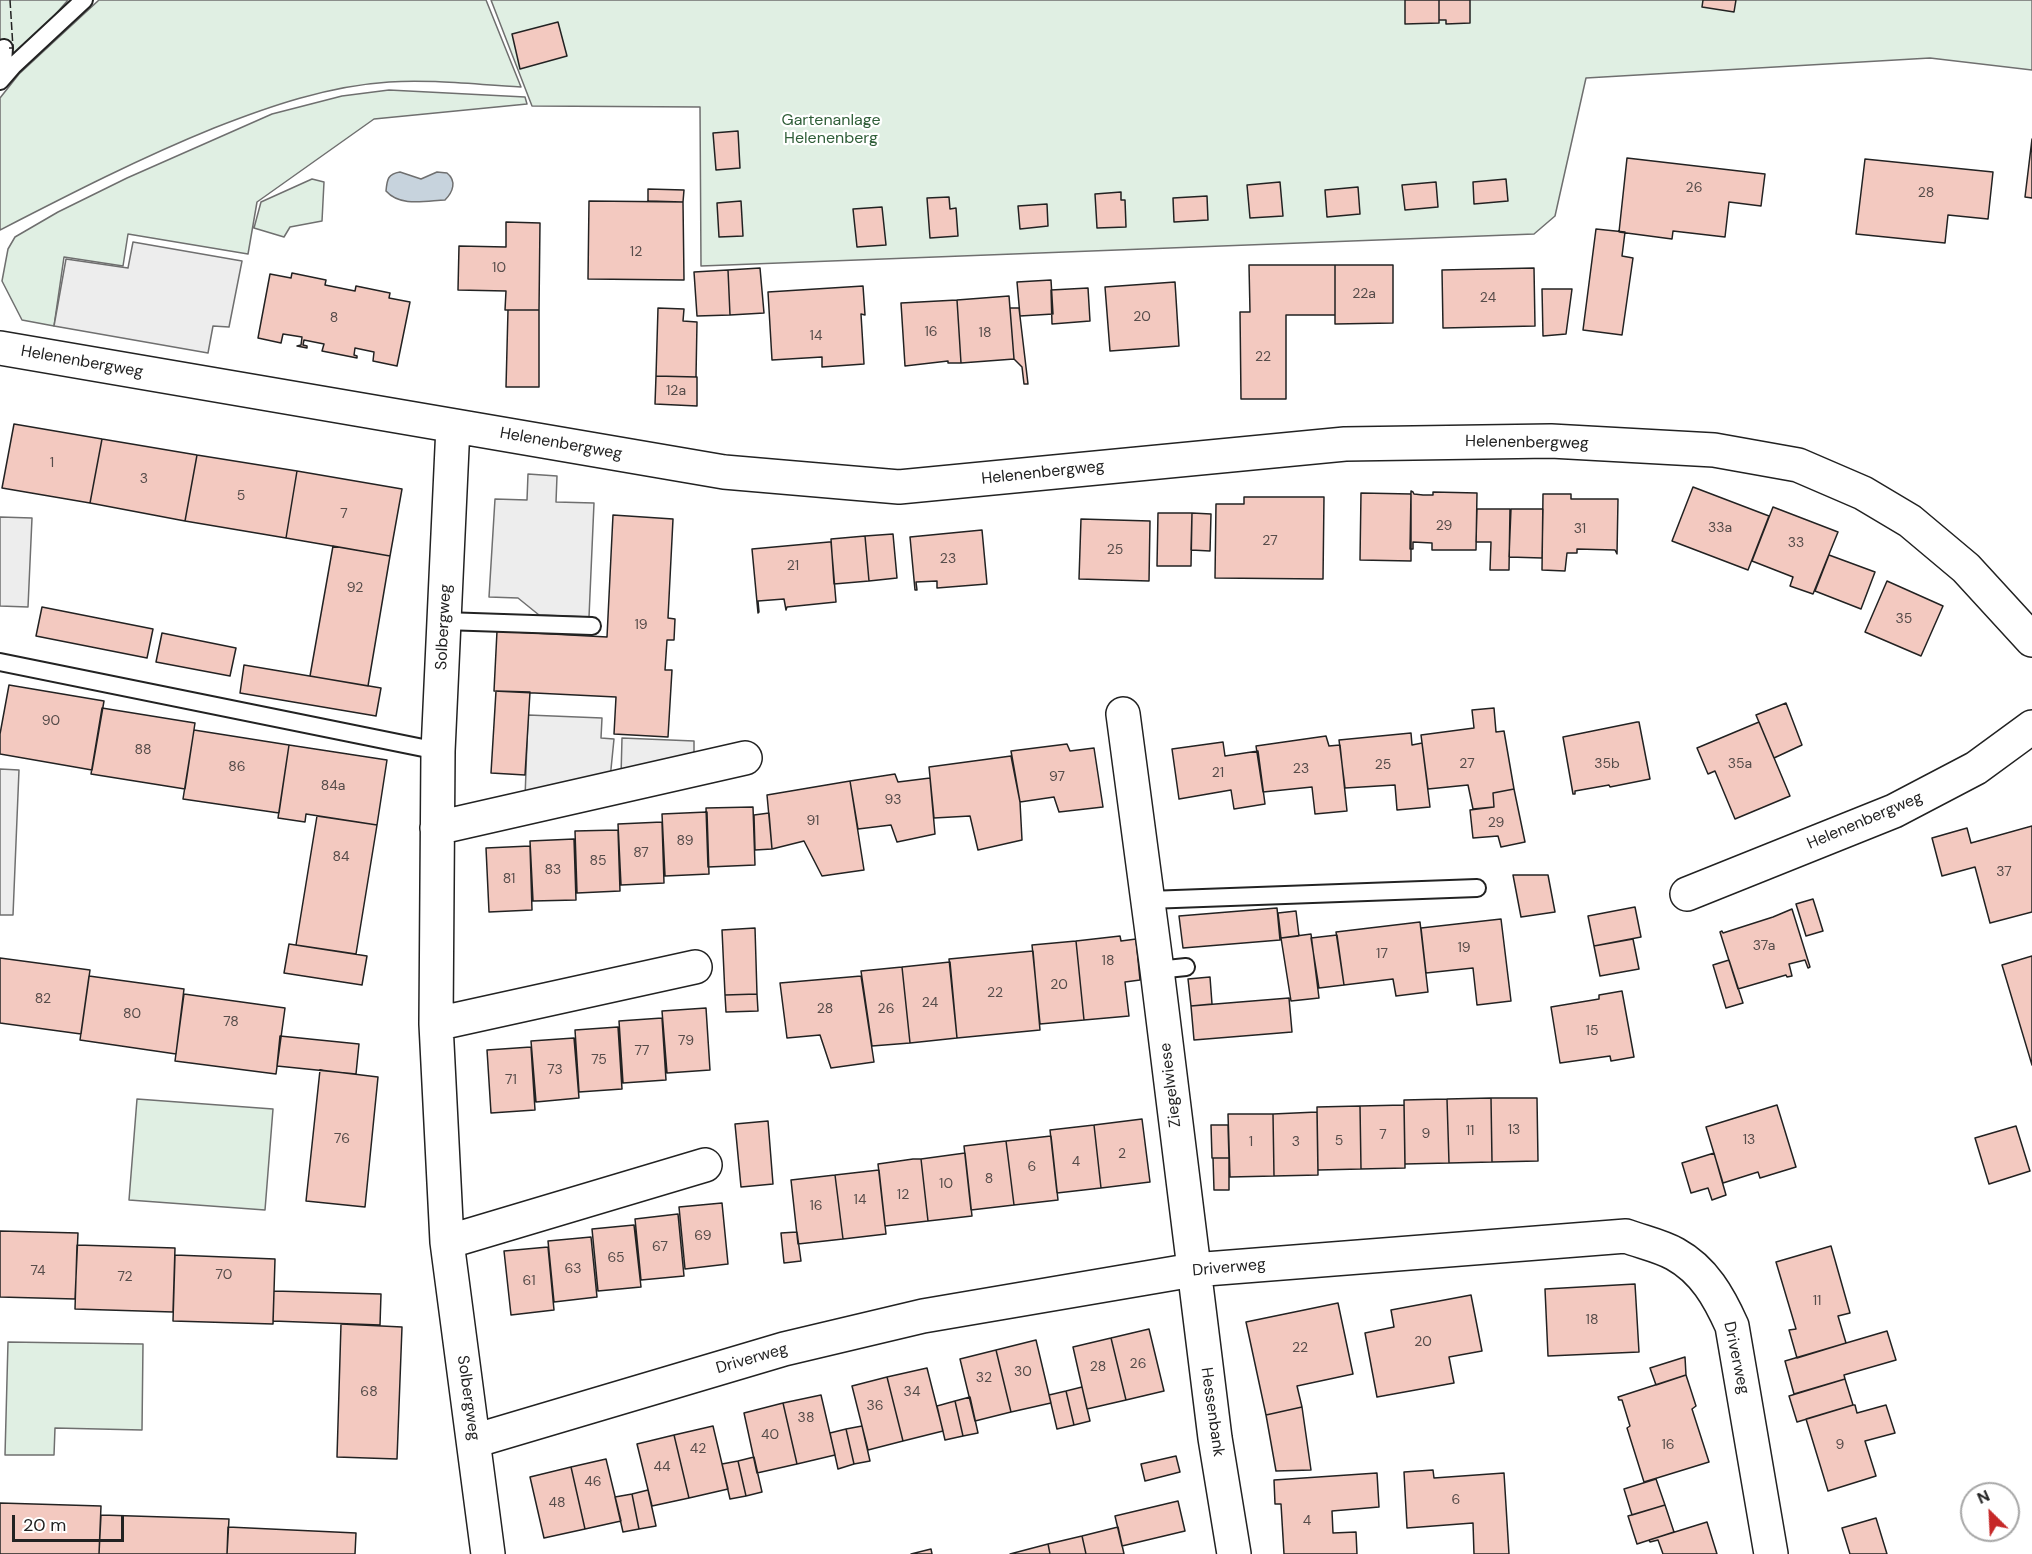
<!DOCTYPE html>
<html>
<head>
<meta charset="utf-8">
<style>
  body { margin:0 }
  #map { position:relative; width:2032px; height:1554px; overflow:hidden; background:#fff; font-family:"DM Sans",sans-serif }
  canvas { display:block }
  .north { position:absolute; left:1960px; top:1482px; width:60px; height:60px; box-sizing:border-box; background:#fff; border:2px solid #a7a7a7; border-radius:50%; rotate:336deg; font-size:16px; font-weight:700; line-height:24px; text-align:center; color:#222 }
  .north::after { content:''; display:block; margin:auto; width:21px; height:27px; background:#c62828; clip-path:polygon(50% 0,100% 100%,50% 72%,0 100%) }
  .scale { position:absolute; left:12px; top:1515px; width:112px; height:27px; box-sizing:border-box; border:3px solid #222; border-top:0; padding-left:8px; font-size:18px; line-height:21px; white-space:nowrap; color:#222; -webkit-text-stroke:4px #fff; paint-order:stroke }
</style>
</head>
<body>
<div id="map">
<canvas width="2032" height="1554"></canvas>
<div class="north">N</div>
<div class="scale">20 m</div>
</div>
<script>
const ctx = document.querySelector('canvas').getContext('2d');
ctx.lineJoin = 'round';
function fill(path, color) { ctx.fillStyle = color; ctx.fill(path, 'evenodd'); }
function strokePath(path, color, width, dash) { ctx.strokeStyle = color; ctx.lineWidth = width; ctx.lineCap = dash ? 'butt' : 'round'; ctx.setLineDash(dash || []); ctx.stroke(path); }
function drawText(font, color, halo, rows, align = 'center') {
  ctx.font = font + ' "DM Sans",sans-serif'; ctx.lineWidth = 4.5; ctx.setLineDash([]); ctx.textBaseline = 'middle'; ctx.strokeStyle = halo; ctx.fillStyle = color; for (const [text, x, y, turn = 0] of rows) {
    ctx.save(); ctx.translate(x, y); ctx.rotate((+turn || 0) * Math.PI / 180); ctx.textAlign = isNaN(turn) ? turn : align; if (halo) ctx.strokeText(text, 0, 0); ctx.fillText(text, 0, 0); ctx.restore();
  }
}
const green = new Path2D(`
  M0,0H68L0,78Z
  M99,0H486L521,87C479,85 431,79 389,82C328,86 270,106 214,128C140,158 70,194 0,230V98L19,74Z
  M491,0H2032V70L1930,58L1586,78L1555,216L1534,234L701,266L700,107L532,106Z
  M389,90L525,97L527,104L374,119L257,202L248,254L128,234L123,266L64,257L54,326L22,320L2,281L8,249L15,237L58,212L127,178L272,114L342,96Z
  M312,179L324,182L322,221L290,227L284,237L254,228L261,202Z
  M137,1099L273,1109L265,1210L129,1200Z
  M8,1342L143,1344L142,1430L55,1428L54,1455H5Z`);
fill(green, '#e0efe3');
strokePath(green, '#6f6f6f', 1.5);
const parking = new Path2D(`
  M133,242L242,261L229,327L213,326L208,353L54,326L66,259L128,268Z
  M528,474L557,476L556,502L594,503L589,617L539,615L518,598L489,597L495,499L527,500Z
  M0,517L32,518L28,607L0,606Z
  M528,715L602,718L601,738L614,739L610,779L525,798Z
  M622,738L694,741V762L621,776Z
  M0,769L19,770L13,915H0Z`);
fill(parking, '#ededed');
strokePath(parking, '#6f6f6f', 1.5);
const water = new Path2D(`
  M400,172L421,179L437,172L447,173C457,181 453,192 445,200C425,201 400,207 386,191C387,179 388,174 400,172Z`);
fill(water, '#c7d3dd');
strokePath(water, '#6f6f6f', 1.5);
const building = new Path2D(`
  M1405,0H1439V23L1405,24Z
  M1439,0H1470V23L1446,24V20H1439Z
  M1703,0H1736L1734,12L1702,7Z
  M558,22L567,56L520,69L512,34Z
  M738,131L740,168L716,170L713,133Z
  M2032,139V198L2025,197Z
  M1627,158L1765,174L1761,206L1729,202L1725,237L1673,231L1672,239L1619,232Z
  M1865,159L1993,172L1988,219L1948,215L1945,243L1856,234Z
  M1506,179L1508,201L1474,204L1473,182Z
  M1280,182L1283,216L1250,218L1247,185Z
  M1436,182L1438,207L1405,210L1402,185Z
  M1358,187L1360,214L1327,217L1325,190Z
  M648,189L684,190L683,202L648,201Z
  M1121,192V200H1125L1126,227L1097,228L1095,194Z
  M1207,196L1208,220L1174,222L1173,198Z
  M949,197L950,209L956,208L958,236L930,238L927,198Z
  M589,201L683,202L684,280L588,279Z
  M741,201L743,236L719,237L717,203Z
  M1047,204L1048,226L1020,229L1018,206Z
  M882,207L886,245L857,247L853,209Z
  M506,222L540,223L539,310H505L506,291L458,290L459,246L506,247Z
  M1596,229L1625,232L1622,256L1633,258L1622,335L1583,330Z
  M1249,265H1335V315H1286V399H1241L1240,312H1250Z
  M1335,265H1393V323L1335,324Z
  M760,268L764,313L730,315L728,270Z
  M1534,268L1535,326L1443,328L1442,270Z
  M728,270L730,315L697,316L694,272Z
  M292,273L326,280L325,285L355,291L356,286L390,293L389,298L410,302L397,366L373,361L374,352L355,348L354,355L357,356V358L322,351L324,344L304,340L303,345L307,346V348L297,346L301,345L302,337L283,334L281,343L258,338L270,274L291,278Z
  M1051,280L1053,314L1020,316L1017,282Z
  M1175,282L1179,346L1110,351L1105,287Z
  M863,286L865,315L861,314L864,364L822,367V357L772,360L768,292Z
  M1088,288L1090,321L1052,324L1051,290Z
  M1542,289H1572L1566,334L1543,336Z
  M1009,296L1014,359L961,363L957,300Z
  M957,300L961,363H948V361L905,366L901,303Z
  M658,308L684,309L683,321L697,322L696,377L656,376Z
  M1010,308H1019L1028,384H1024L1022,367L1014,359Z
  M508,310H539V387H506Z
  M656,376L697,377V406L655,404Z
  M14,424L102,439L90,503L2,488Z
  M102,439L197,455L185,521L90,503Z
  M197,455L297,471L286,538L185,521Z
  M297,471L402,489L390,556L286,538Z
  M1693,487L1769,516L1748,570L1672,541Z
  M1411,491L1413,492L1414,494L1423,495H1433V492L1477,493L1476,550H1432V543L1413,542V549H1410Z
  M1361,493L1411,494V561L1360,560Z
  M1543,494H1571V499H1618L1617,554L1615,550L1577,549V553H1567L1565,571L1542,570Z
  M1244,497H1324L1323,579L1215,578L1216,504H1244Z
  M1773,507L1838,532L1813,594L1790,586L1793,577L1752,561Z
  M1477,509H1510L1509,570H1490L1491,542H1476Z
  M1511,509H1543L1542,558L1509,557Z
  M1158,513H1192L1191,566H1157Z
  M1192,513L1211,514L1210,551L1191,550Z
  M613,515L673,519L668,618L675,619L674,640H667L665,670H672L668,737L614,734L616,697L494,691L497,631L607,637Z
  M1081,519L1150,521L1149,581L1079,579Z
  M982,530L987,584L937,588V581L916,582L917,590H915L910,537Z
  M893,534L897,578L869,581L865,536Z
  M865,536L869,581L834,584L831,539Z
  M829,542H831L836,602L787,607L786,610L784,599L758,601L759,612L758,613L752,549Z
  M333,546L390,556L368,686L310,676Z
  M1829,555L1875,572L1861,609L1815,591Z
  M1887,581L1943,606L1921,656L1865,632Z
  M42,607L153,629L147,658L36,636Z
  M162,633L236,648L230,676L156,662Z
  M244,665L381,688L376,716L240,693Z
  M9,685L104,701L92,770L0,754V734Z
  M496,691L530,692L525,775L491,773Z
  M1786,703L1802,745L1774,758L1756,715Z
  M102,708L195,723L185,789L91,774Z
  M1494,708L1496,732L1504,731L1514,789L1493,793L1494,807L1473,809L1468,785L1428,789L1421,735L1474,728L1472,710Z
  M1637,722H1639L1650,779L1610,787L1609,785L1575,791V794H1573L1563,737Z
  M1759,722L1790,796L1735,819L1715,771L1708,774L1697,748Z
  M194,730L289,745L279,813L183,799Z
  M1411,733L1412,745L1422,743L1430,807L1397,810L1395,785L1345,788L1339,740Z
  M1326,736L1329,746L1340,745L1347,811L1315,814L1312,787L1263,792L1256,746Z
  M1223,742L1225,756L1258,751L1265,804L1234,809L1231,790L1179,799L1172,749Z
  M1067,744L1070,751L1094,748L1103,807L1059,812L1054,797L1020,802L1011,751Z
  M289,745L387,760L377,825L306,814L305,822L278,818Z
  M1011,756L1020,802L1022,840L978,850L970,816L934,818L929,767Z
  M895,774L898,782L930,778L935,834L897,842L891,825L858,829L850,781Z
  M850,781L864,870L822,876L804,841L772,849L767,795Z
  M1514,789L1525,842L1501,847L1498,836L1473,838L1470,810L1494,807L1493,793Z
  M753,807L755,865L708,867L706,808Z
  M707,812L709,874L665,876L662,814Z
  M769,813L772,849L755,850L754,815Z
  M317,816L377,825L356,954L296,945Z
  M662,822L664,883L621,885L618,824Z
  M2032,826V912L1990,923L1975,867L1942,876L1932,838L1967,828L1971,843Z
  M618,830L620,891L577,893L575,831Z
  M574,839L576,900L533,901L530,841Z
  M530,846L532,910L489,912L486,848Z
  M1513,875H1548L1555,912L1521,917Z
  M1813,899L1823,931L1806,936L1796,904Z
  M1635,907L1641,937L1594,946L1588,916Z
  M1277,908L1280,940L1183,948L1179,916Z
  M1792,909L1810,967L1808,968L1805,960L1789,964L1792,976L1787,977L1786,975L1738,989L1720,932L1722,931L1723,933L1773,917Z
  M1296,911L1299,936L1281,938L1278,913Z
  M1501,919L1511,1001L1477,1005L1473,968L1426,973L1421,928Z
  M1420,922L1428,992L1396,996L1393,979L1344,985L1336,932Z
  M755,928L757,994L725,995L722,930Z
  M1311,934L1319,998L1291,1001L1281,938Z
  M1337,935L1344,985L1319,988L1311,938Z
  M1120,936L1121,941L1136,939L1140,980L1125,982L1129,1016L1084,1020L1076,941Z
  M1633,939L1639,969L1600,976L1594,946Z
  M1076,941L1084,1020L1040,1024L1032,945Z
  M289,944L367,956L362,985L284,973Z
  M1033,951L1040,1030L957,1038L949,959Z
  M2032,956V1065L2002,965Z
  M0,958L90,970L81,1034L0,1023Z
  M1729,960L1743,1003L1726,1008L1713,965Z
  M950,962L957,1038L910,1043L902,967Z
  M902,967L910,1043L872,1046L861,971Z
  M89,976L184,989L176,1054L80,1040Z
  M861,976L874,1062L831,1068L820,1035L787,1038L780,983Z
  M1210,977L1212,1004L1191,1006L1188,979Z
  M1622,991L1634,1057L1611,1061L1610,1056L1560,1063L1551,1007L1599,999V995Z
  M184,994L285,1008L276,1074L175,1061Z
  M757,994L758,1011L726,1012L725,995Z
  M1289,998L1292,1032L1194,1040L1191,1006Z
  M706,1008L710,1070L667,1073L662,1011Z
  M662,1018L666,1080L623,1083L619,1021Z
  M618,1027L622,1089L579,1092L575,1030Z
  M280,1036L359,1044L356,1074L277,1066Z
  M574,1038L579,1098L536,1102L531,1041Z
  M531,1047L535,1110L491,1113L487,1050Z
  M320,1070L378,1077L365,1207L306,1201Z
  M1491,1098L1492,1162L1449,1163L1447,1099Z
  M1491,1098H1537L1538,1161L1492,1162Z
  M1447,1099L1449,1163L1405,1164L1404,1100Z
  M1404,1105L1405,1168L1361,1169L1360,1106Z
  M1777,1105L1796,1167L1760,1178L1758,1172L1723,1183L1706,1127Z
  M1360,1106L1361,1169L1318,1170L1317,1107Z
  M1317,1112L1318,1175L1274,1176L1273,1114Z
  M1228,1114H1273L1274,1176L1230,1177Z
  M1142,1119L1150,1182L1101,1188L1094,1125Z
  M768,1121L773,1184L741,1187L735,1124Z
  M1094,1125L1101,1188L1057,1193L1050,1130Z
  M1211,1125H1228L1229,1158H1212Z
  M2016,1126L2030,1171L1989,1184L1975,1138Z
  M1051,1136L1058,1200L1014,1205L1006,1141Z
  M1006,1141L1014,1205L971,1210L964,1146Z
  M965,1153L972,1216L928,1221L921,1159Z
  M1714,1153L1726,1195L1712,1200L1708,1188L1691,1193L1682,1163Z
  M1213,1158H1229V1190H1214Z
  M913,1159H921L928,1221L885,1226L878,1164Z
  M879,1170L886,1234L843,1239L835,1175Z
  M835,1175L843,1239L798,1244L791,1180Z
  M722,1203L728,1264L685,1269L679,1207Z
  M678,1214L684,1276L641,1280L635,1219Z
  M634,1225L641,1287L598,1291L592,1229Z
  M0,1231L78,1233L75,1299L0,1297Z
  M797,1232L801,1261L784,1263L781,1233Z
  M591,1237L597,1297L554,1302L548,1241Z
  M77,1245L175,1248L173,1312L75,1309Z
  M1831,1246L1850,1313L1838,1316L1846,1343L1797,1358L1789,1330L1796,1329L1776,1262Z
  M548,1247L554,1310L511,1315L504,1251Z
  M175,1255L275,1259L273,1324L173,1321Z
  M1635,1284L1639,1352L1548,1356L1545,1289Z
  M274,1291L381,1294L380,1325L273,1321Z
  M1471,1295L1482,1351L1449,1357L1454,1383L1377,1397L1365,1333L1394,1327L1391,1310Z
  M1338,1303L1353,1374L1297,1386L1302,1407L1266,1415L1246,1322Z
  M341,1324L402,1327L397,1459L337,1457Z
  M1149,1329L1164,1391L1126,1400L1111,1338Z
  M1887,1331L1896,1360L1844,1375L1845,1379L1794,1394L1785,1361Z
  M1111,1338L1126,1400L1087,1409L1073,1347Z
  M1036,1340L1051,1403L1011,1412L996,1350Z
  M996,1350L1011,1412L975,1421L960,1359Z
  M1685,1357L1686,1375L1656,1385L1650,1368Z
  M927,1368L943,1431L903,1441L887,1377Z
  M1686,1375L1696,1406L1692,1409L1709,1462L1644,1482L1627,1428L1630,1426L1622,1400H1619L1618,1397Z
  M887,1377L903,1441L868,1450L852,1386Z
  M1845,1379L1853,1405L1797,1422L1789,1396Z
  M1082,1387L1090,1421L1074,1425L1066,1391Z
  M1066,1391L1074,1425L1057,1429L1049,1395Z
  M821,1395L835,1455L797,1464L783,1403Z
  M970,1397L978,1433L963,1436L955,1401Z
  M955,1401L963,1436L945,1440L937,1406Z
  M783,1403L797,1464L757,1473L744,1413Z
  M1853,1405H1855L1857,1413L1886,1405L1895,1433L1865,1441L1876,1476L1828,1491L1806,1419Z
  M1302,1407L1311,1470L1276,1471L1266,1415Z
  M713,1426L728,1489L689,1498L674,1435Z
  M862,1426L870,1461L854,1464L846,1429Z
  M846,1429L854,1464L838,1469L830,1433Z
  M674,1435L689,1498L652,1506L637,1444Z
  M1176,1456L1180,1472L1145,1481L1141,1464Z
  M754,1457L762,1492L746,1496L738,1461Z
  M606,1459L621,1521L585,1529L571,1467Z
  M738,1461L746,1496L730,1499L722,1464Z
  M571,1467L585,1529L544,1538L530,1477Z
  M1433,1470L1434,1478L1504,1473L1509,1554H1474L1473,1523L1407,1528L1404,1472Z
  M1377,1473L1379,1507L1332,1511L1333,1533L1356,1532L1357,1554H1284L1281,1504H1275L1274,1480Z
  M1656,1479L1665,1505L1632,1515L1624,1489Z
  M648,1490L656,1526L639,1529L632,1494Z
  M632,1494L639,1529L623,1532L615,1497Z
  M1178,1501L1185,1531L1122,1546L1115,1516Z
  M0,1503L101,1506L99,1554H0Z
  M1665,1505L1674,1532L1637,1544L1628,1516Z
  M101,1515L229,1519L227,1554H99Z
  M1876,1518L1887,1554H1850L1842,1528Z
  M1707,1522L1717,1554H1663L1658,1540L1650,1542L1649,1540Z
  M228,1527L356,1533L355,1554H227Z
  M1118,1527L1124,1554H1086L1082,1536Z
  M1082,1536L1086,1554H1050L1048,1544Z
  M1048,1544L1050,1554H1010Z
  M931,1549L932,1554H911Z`);
fill(building, '#f3c9c0');
strokePath(building, '#222', 1.5);
const service = new Path2D(`
  M2,78L4,48
  M0,81L13,66L84,0
  M444,621L592,626
  M0,662L438,751
  M1148,900L1477,888
  M1157,970L1186,967`);
const minor = new Path2D(`
  M0,348L724,472L899,487L1345,444L1551,441L1714,450L1798,465L1863,493L1910,521L1966,568L2032,640
  M453,426L438,751L436,1024L447,1242L488,1554
  M1123,714L1157,970L1215,1438L1234,1554
  M437,828L745,758
  M1687,894L1894,811L1976,768L2032,727
  M436,1024L695,967
  M447,1242L705,1165
  M474,1441L784,1349L923,1316L1193,1270L1626,1236C1642,1242 1661,1246 1675,1254C1704,1270 1719,1297 1732,1326L1771,1554`);
strokePath(service, '#222', 20);
strokePath(minor, '#222', 36);
strokePath(service, '#fff', 16);
strokePath(minor, '#fff', 33);
strokePath(new Path2D(`
  M9,48H13L10,0`), '#222', 1.5, [8, 3]);
drawText('14px', '#564c4a', null, [
  ["26",1694,188],
  ["28",1926,193],
  ["12",636,252],
  ["10",499,268],
  ["22a",1364,294],
  ["24",1488,298],
  ["20",1142,317],
  ["8",334,318],
  ["16",931,332],
  ["18",985,333],
  ["14",816,336],
  ["22",1263,357],
  ["12a",676,391],
  ["1",52,463],
  ["3",144,479],
  ["5",241,496],
  ["7",344,514],
  ["29",1444,526],
  ["33a",1720,528],
  ["31",1580,529],
  ["27",1270,541],
  ["33",1796,543],
  ["25",1115,550],
  ["23",948,559],
  ["21",793,566],
  ["92",355,588],
  ["35",1904,619],
  ["19",641,625],
  ["90",51,721],
  ["88",143,750],
  ["27",1467,764],
  ["35b",1607,764],
  ["35a",1740,764],
  ["25",1383,765],
  ["86",237,767],
  ["23",1301,769],
  ["21",1218,773],
  ["97",1057,777],
  ["84a",333,786],
  ["93",893,800],
  ["91",813,821],
  ["29",1496,823],
  ["89",685,841],
  ["87",641,853],
  ["84",341,857],
  ["85",598,861],
  ["83",553,870],
  ["37",2004,872],
  ["81",509,879],
  ["37a",1764,946],
  ["19",1464,948],
  ["17",1382,954],
  ["18",1108,961],
  ["20",1059,985],
  ["22",995,993],
  ["82",43,999],
  ["24",930,1003],
  ["28",825,1009],
  ["26",886,1009],
  ["80",132,1014],
  ["78",231,1022],
  ["15",1592,1031],
  ["79",686,1041],
  ["77",642,1051],
  ["75",599,1060],
  ["73",555,1070],
  ["71",511,1080],
  ["13",1514,1130],
  ["11",1470,1131],
  ["9",1426,1134],
  ["7",1383,1135],
  ["76",342,1139],
  ["13",1749,1140],
  ["5",1339,1141],
  ["1",1251,1142],
  ["3",1296,1142],
  ["2",1122,1154],
  ["4",1076,1162],
  ["6",1032,1167],
  ["8",989,1179],
  ["10",946,1184],
  ["12",903,1195],
  ["14",860,1200],
  ["16",816,1206],
  ["69",703,1236],
  ["67",660,1247],
  ["65",616,1258],
  ["63",573,1269],
  ["74",38,1271],
  ["70",224,1275],
  ["72",125,1277],
  ["61",529,1281],
  ["11",1817,1301],
  ["18",1592,1320],
  ["20",1423,1342],
  ["22",1300,1348],
  ["26",1138,1364],
  ["28",1098,1367],
  ["30",1023,1372],
  ["32",984,1378],
  ["68",369,1392],
  ["34",912,1392],
  ["36",875,1406],
  ["38",806,1418],
  ["40",770,1435],
  ["16",1668,1445],
  ["9",1840,1445],
  ["42",698,1449],
  ["44",662,1467],
  ["46",593,1482],
  ["6",1456,1500],
  ["48",557,1503],
  ["4",1307,1521]
]);
drawText('16px', '#2f5e38', '#fff', [
  ["Gartenanlage",831,121],
  ["Helenenberg",831,139]
]);
drawText('16px', '#222', '#fff', [
  ["Helenenbergweg",82,362,10],
  ["Helenenbergweg",1527,443,1],
  ["Helenenbergweg",561,444,10],
  ["Helenenbergweg",1043,473,-6],
  ["Solbergweg",444,627,-87],
  ["Helenenbergweg",1865,821,-23],
  ["Ziegelwiese",1171,1085,-97],
  ["Driverweg",1229,1268,-5],
  ["Driverweg",1736,1358,78],
  ["Driverweg",752,1359,-16],
  ["Solbergweg",468,1398,82],
  ["Hessenbank",1212,1412,82]
]);
</script>
</body>
</html>
